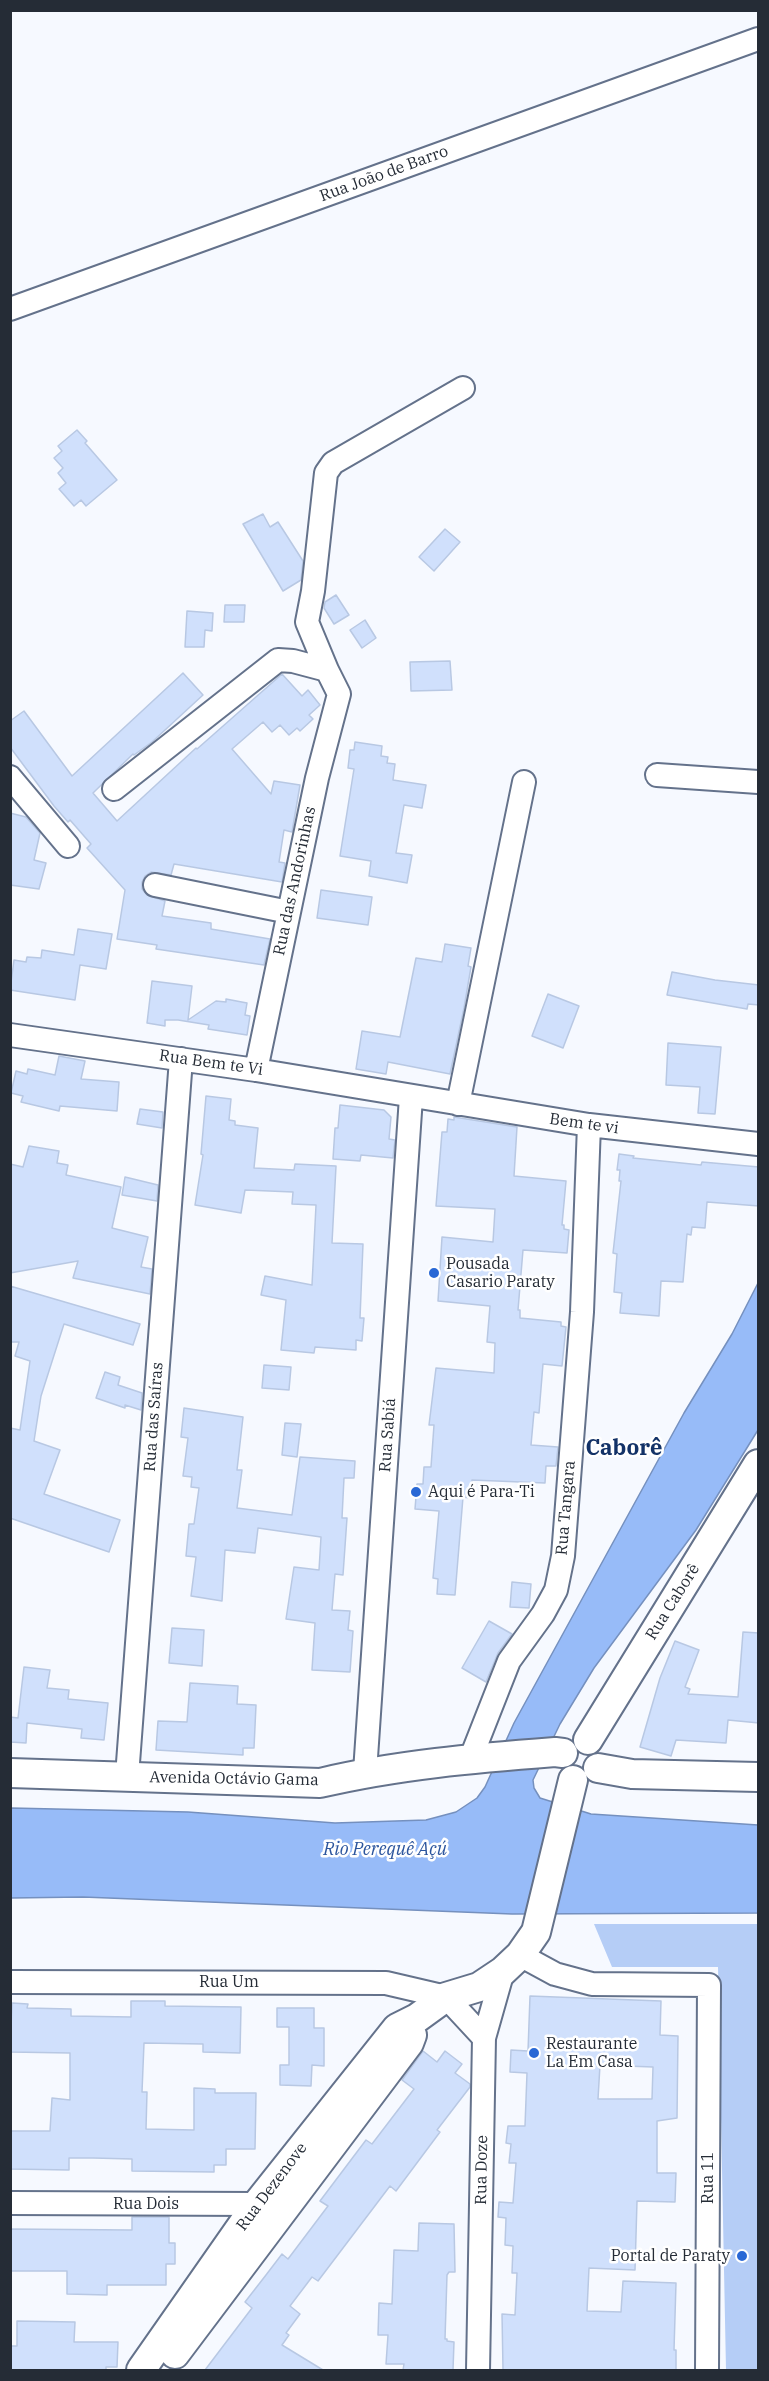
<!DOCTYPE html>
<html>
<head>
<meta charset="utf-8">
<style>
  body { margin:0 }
  #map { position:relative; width:769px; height:2381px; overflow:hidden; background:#f6f9ff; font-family:"IBM Plex Serif",serif }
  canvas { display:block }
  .frame { position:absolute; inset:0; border:12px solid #252c36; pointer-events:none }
</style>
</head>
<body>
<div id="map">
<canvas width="769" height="2381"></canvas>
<div class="frame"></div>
</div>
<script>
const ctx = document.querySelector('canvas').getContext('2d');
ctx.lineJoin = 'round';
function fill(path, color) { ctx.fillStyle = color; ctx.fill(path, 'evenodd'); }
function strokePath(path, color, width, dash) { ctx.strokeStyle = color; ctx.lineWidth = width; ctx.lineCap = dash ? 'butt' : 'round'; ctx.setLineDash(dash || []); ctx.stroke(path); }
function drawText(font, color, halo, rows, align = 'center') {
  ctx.font = font + ' "IBM Plex Serif",serif'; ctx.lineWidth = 5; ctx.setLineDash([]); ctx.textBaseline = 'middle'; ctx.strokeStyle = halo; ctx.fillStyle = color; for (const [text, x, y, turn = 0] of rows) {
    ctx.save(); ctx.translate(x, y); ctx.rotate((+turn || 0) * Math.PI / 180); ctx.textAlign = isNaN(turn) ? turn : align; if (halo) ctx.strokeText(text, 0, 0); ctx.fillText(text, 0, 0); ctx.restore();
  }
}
fill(new Path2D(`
  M594,1924H758V2370H726L718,1967H612Z`), '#b5cdf6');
const water = new Path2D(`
  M758,1283V1430L696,1530L594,1668L560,1724L533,1780L534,1788L540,1798L591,1814L758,1825V1913L512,1914L83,1897L11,1898V1808L188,1812L335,1823L426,1820L456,1812L477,1798L485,1787L514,1723L684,1413L732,1334Z`);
fill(water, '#97bbf8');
strokePath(water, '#7590be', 1.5);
const building = new Path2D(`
  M77,430L87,441L85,443L117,480L86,506L81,500L74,506L59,489L66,483L58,473L63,468L54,458L62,451L58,446Z
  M263,514L270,527L278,522L303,561L301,580L283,591L243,524Z
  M445,529L460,542L434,571L419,557Z
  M336,595L349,615L334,624L324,608L325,602Z
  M225,605H245L244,622H224Z
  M187,611L213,613L212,631L205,630L204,647H185Z
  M365,620L376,638L362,648L350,630Z
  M450,661L452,690L411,691L410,662Z
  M183,673L203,695L152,742L134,755L133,754L93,793L117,821L196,748L197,749L282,674L302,696L308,690L320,705L309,715L313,719L300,731L297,728L289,735L280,725L272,732L263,722L232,749L271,794L274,781L300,785L292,832L284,830L279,862L285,863L282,882L174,864L171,875L151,872L145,876L142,882V889L147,895L165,901L162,916L211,923V929L270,939L264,965L156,949L157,945L117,939L125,890L87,848L91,844L70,820L68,822L54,806L10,747V721L24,711L72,776Z
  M355,742L382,746L381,756L388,757L387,763L395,764L393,780L426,785L422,808L404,805L396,853L412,855L407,883L369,876L371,861L340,856L354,769L348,768L350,750H354Z
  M10,813L26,817L40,833L34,860L46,863L39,889L10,885Z
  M321,890L372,897L368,925L317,918Z
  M78,929L112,934L106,969L80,965L75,1000L10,990L14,960L26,962L27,957L41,958L42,950L74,955Z
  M445,944L471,948L468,966L471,967L464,1008L450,1074L388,1062L386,1074L356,1069L362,1031L400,1037L416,958L442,962Z
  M672,972L715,980L759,985V1005L748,1004L747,1009L667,995Z
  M152,981L192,986L188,1020L216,1001L226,1002V999L247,1003L245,1015L250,1016L247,1035L208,1029L209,1025L178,1020H165V1026L147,1023Z
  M548,994L579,1006L563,1048L532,1036Z
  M668,1043L721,1047L715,1114L698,1113L700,1087L666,1085Z
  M59,1056L85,1061L81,1079L119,1082L117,1111L60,1106L59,1111L21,1102L23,1096L11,1093L16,1071L27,1074L28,1069L55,1075Z
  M206,1096L231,1099L229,1120L235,1121V1125L258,1128L254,1168L294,1170L295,1164L336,1166L332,1243L363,1244L360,1318H364L362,1341L356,1340V1350L315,1347L314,1353L281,1350L286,1300L261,1295L265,1276L312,1285L316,1205L292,1204L293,1192L245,1190L241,1213L195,1205L203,1155L201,1154Z
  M340,1105L384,1110L391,1117L389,1139L395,1140L393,1158L361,1155L360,1161L333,1159L335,1128H338Z
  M140,1109L163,1112L162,1128L137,1124Z
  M454,1117L517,1127L514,1176L566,1181L562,1225H564V1229L569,1230L567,1253L523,1250L518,1310H520V1318L561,1322V1326L566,1327L562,1366L543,1364L539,1413L534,1412L531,1445L558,1447L556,1466H546L545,1483L472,1480L470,1498L463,1497L455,1595L437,1594L438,1579L433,1578L439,1511L415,1509L417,1484H423L424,1467H431L434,1425H429L436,1368L494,1373L495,1343L487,1342L490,1306L438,1301L442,1237L493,1242L495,1209L436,1206L442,1132H447L448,1119L454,1120Z
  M29,1146L59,1151L57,1163L68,1165L66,1175L121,1187L112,1228L148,1237L141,1267L152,1269L150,1294L73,1278L78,1261L10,1273V1164L23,1167Z
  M619,1154L634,1156L633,1158L701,1165L702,1162L759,1167V1206L707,1202L705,1228L692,1227L691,1235L687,1234L683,1282L661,1281L659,1316L620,1313L622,1293L614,1292L617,1254L613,1253L621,1181H619L620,1170H617Z
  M125,1177L158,1185L157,1201L122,1195Z
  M10,1286L140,1324L133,1345L64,1324L41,1396L34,1441L60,1450L44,1494L120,1520L109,1552L10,1518V1428L20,1430L30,1361L15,1356L19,1342H10Z
  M264,1365L291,1367L289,1390L262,1388Z
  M105,1372L120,1377L118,1385L142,1393L141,1410L125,1405V1408L96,1398Z
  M184,1408L243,1417L237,1470H242L237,1508L292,1515L300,1457L355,1461L354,1478H344L342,1518H347L343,1575L335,1574L332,1610L350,1611L348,1630L353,1631L350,1672L312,1670L315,1623L286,1619L294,1567L319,1570L321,1537L258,1528L255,1553L225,1550L222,1601L191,1596L196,1557L186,1556L189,1524H194L199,1488L191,1487L192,1477L183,1476L188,1438L181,1437Z
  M285,1423L301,1424L297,1457L282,1455Z
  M512,1582L531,1584L529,1608L510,1607Z
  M489,1621L512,1634L498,1653L486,1682L462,1668Z
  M172,1628L204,1630L202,1666L169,1663Z
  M743,1632L759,1633V1723L728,1720L726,1743L676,1740L671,1756L640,1747L660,1678L675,1641L699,1650L685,1687L690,1689L688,1694L738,1697Z
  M24,1667L50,1670L47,1688L69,1690L68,1699L108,1703L104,1740L81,1738L82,1729L27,1723L26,1743L10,1742V1717L18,1718Z
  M190,1683L238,1686L237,1704L256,1705L254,1748H243V1755L156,1750L158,1721L187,1722Z
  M530,1996L661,2001L660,2035L678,2036L677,2118L657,2121V2173H676L675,2202L637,2201L635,2270L589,2268L587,2311L621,2312L623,2281L676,2283L674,2350H676V2370H503L502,2314L515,2315L517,2273H512L513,2246L505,2245L506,2218L498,2217L499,2202L513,2203L516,2163H509L511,2144L506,2143L508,2126H525L527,2073L510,2072L511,2050L528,2051ZM600,2065L653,2067L652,2099H598Z
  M131,2001H165V2006L241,2007L240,2053L203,2052V2044L144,2043L142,2092H147L146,2129L194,2130V2088L215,2089V2093H256L255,2149H226V2165H214V2172L132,2171V2159L93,2158H69V2170L10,2169V2131H50L52,2098L70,2100V2053L10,2052L12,2003L28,2004L27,2008L71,2009V2016L131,2017Z
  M277,2008H314V2028H324V2066L312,2065L311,2086L280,2085V2065H289V2027H277Z
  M423,2051L437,2062L445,2051L462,2064L455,2073L470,2084V2087L437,2130L440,2132L396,2191L390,2186L318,2281L312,2277L290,2306L300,2314L286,2333L289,2335L282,2345L323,2370H205L252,2308L245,2302L266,2275L282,2254L288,2259L328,2206L320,2201L366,2140L372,2144L414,2089L402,2080Z
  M132,2217H169V2243H175V2264H166V2285H107V2295L67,2294V2271H11L10,2229L132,2230Z
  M419,2223L454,2224L455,2272H449L447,2275L445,2339H447V2341L454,2342L453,2370H403L404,2364H386L388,2335H378L379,2303L392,2304L394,2250L418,2251Z
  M17,2321L75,2322L74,2342H118L117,2367H106V2370H10V2346H17Z`);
fill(building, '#d0e0fc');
strokePath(building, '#b8c8e3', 1.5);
const minor = new Path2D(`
  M10,309L758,39
  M327,670L307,622L313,591L326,473L333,463L463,388
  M657,775L758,782
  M10,777L68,846
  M114,789L278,660L293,661L327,670L339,694L317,778L256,1070
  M155,885L289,912
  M10,1035L256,1070L589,1125L758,1144
  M458,1104L524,782
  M470,1760L509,1661L543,1614L556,1590L563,1556L582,1312L589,1125
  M365,1772L411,1097
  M127,1776L181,1059
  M520,1955L555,1974L592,1984L709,1985L707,2370
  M10,1982L386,1983L446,1997L484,2038
  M10,2203L257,2204L267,2212
  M478,2370L484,2038L503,1971`);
const tertiary = new Path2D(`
  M588,1740L758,1464
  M598,1768L632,1774L758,1777
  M10,1773L320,1783C396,1765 476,1758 555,1752L563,1753
  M175,2354L409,2043L412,2035
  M141,2370L257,2204L397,2028L417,2018L446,1997L479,1987L503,1971L520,1955L536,1932L573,1780`);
strokePath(minor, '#64728b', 26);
strokePath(tertiary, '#64728b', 32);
strokePath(minor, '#fff', 22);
strokePath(tertiary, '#fff', 28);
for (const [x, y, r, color] of [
  [434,1273,6,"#2968d5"],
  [416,1492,6,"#2968d5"],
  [534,2053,6,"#2968d5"],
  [742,2256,6,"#2968d5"]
]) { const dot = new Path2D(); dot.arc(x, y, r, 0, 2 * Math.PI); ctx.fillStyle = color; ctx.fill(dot); strokePath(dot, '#fff', 2); }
drawText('16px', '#252c36', '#fff', [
  ["Rua João de Barro",384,174,-20],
  ["Rua das Andorinhas",295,881,-78],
  ["Rua Bem te Vi",211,1063,8],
  ["Bem te vi",584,1124,8],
  ["Rua das Saíras",154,1417,-86],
  ["Rua Sabiá",388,1435,-86],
  ["Rua Tangara",566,1508,-85],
  ["Rua Caborê",673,1602,-58],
  ["Avenida Octávio Gama",234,1779,1],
  ["Rua Um",229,1982],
  ["Rua Doze",482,2170,-89],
  ["Rua 11",708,2178,-90],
  ["Rua Dezenove",272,2187,-53],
  ["Rua Dois",146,2204]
]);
drawText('16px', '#252c36', '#fff', [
  ["Pousada",446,1264],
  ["Casario Paraty",446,1282],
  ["Aqui é Para-Ti",428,1492],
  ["Restaurante",546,2044],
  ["La Em Casa",546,2062],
  ["Portal de Paraty",730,2256,"right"]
], 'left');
drawText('italic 18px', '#2c559d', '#fff', [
  ["Rio Perequê Açú",385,1850]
]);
drawText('bold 22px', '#133267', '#fff', [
  ["Caborê",624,1449]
]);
</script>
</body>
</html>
